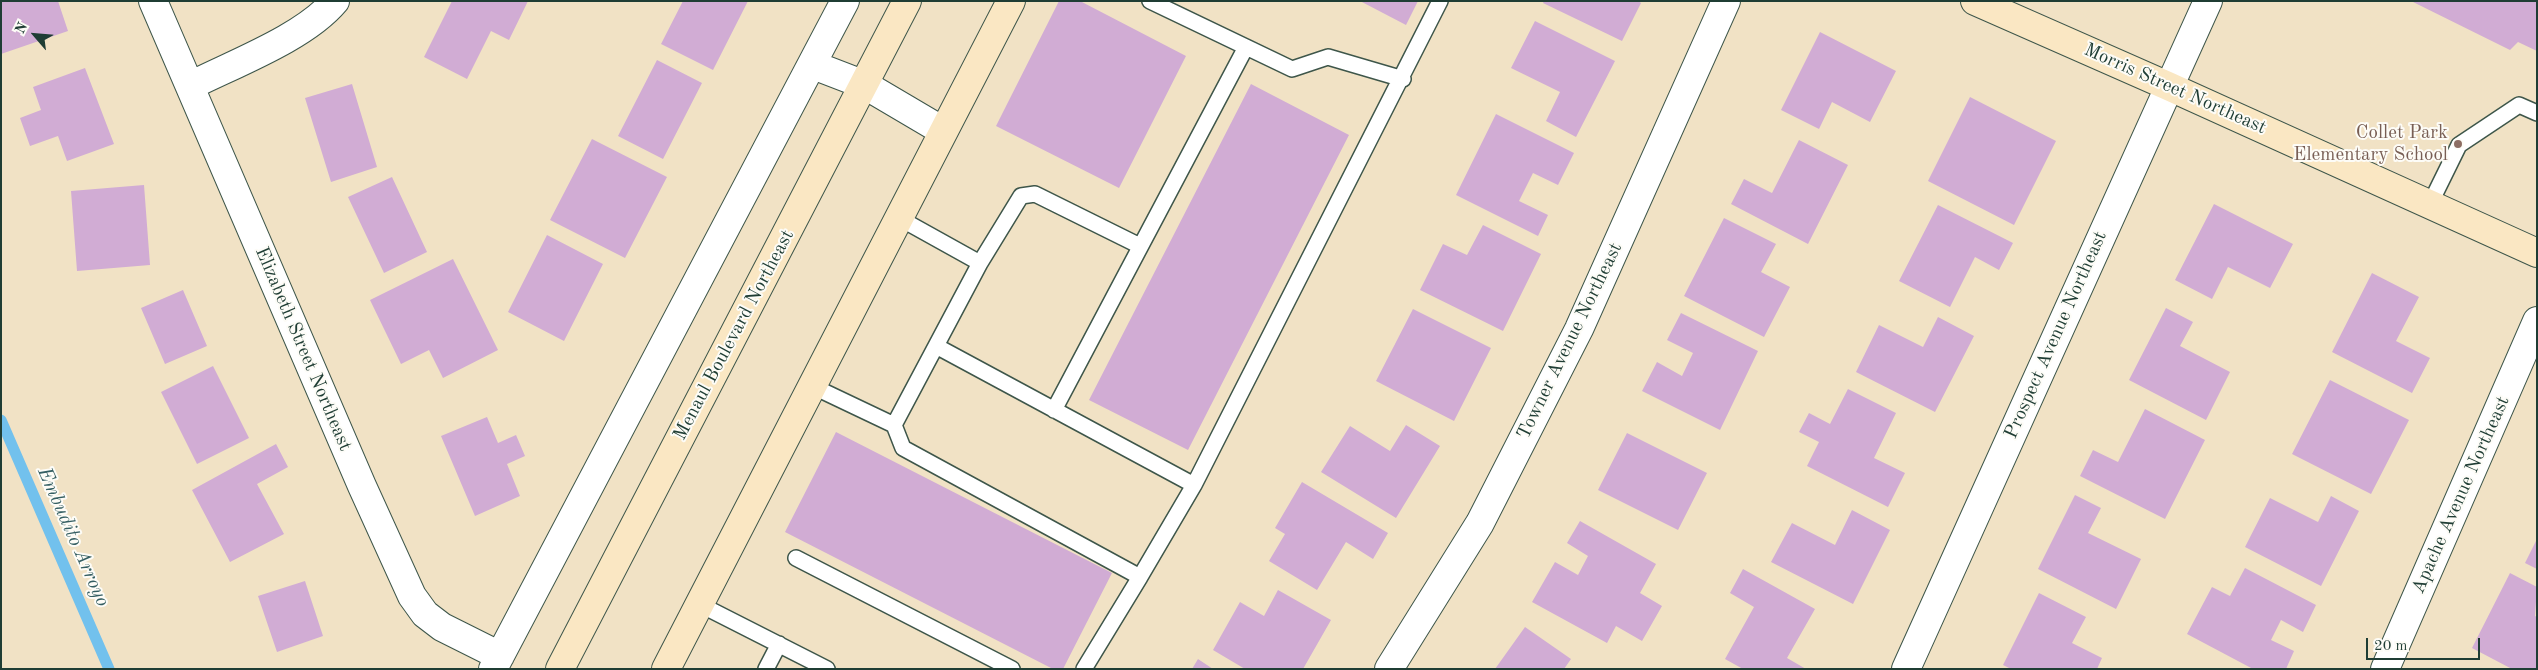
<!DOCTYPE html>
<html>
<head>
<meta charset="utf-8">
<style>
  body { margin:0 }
  #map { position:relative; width:2538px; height:670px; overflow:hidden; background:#f1e2c5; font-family:"Old Standard TT",serif }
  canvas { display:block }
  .frame { position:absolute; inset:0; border:2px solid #1f3d34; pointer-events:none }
  .north { position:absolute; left:10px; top:10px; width:50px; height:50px; -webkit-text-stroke:4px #fdfcf7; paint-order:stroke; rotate:297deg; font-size:14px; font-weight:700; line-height:20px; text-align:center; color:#1f3d34 }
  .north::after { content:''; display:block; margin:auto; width:18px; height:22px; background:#1f3d34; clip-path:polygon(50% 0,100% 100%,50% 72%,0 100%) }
  .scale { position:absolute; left:2366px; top:638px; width:114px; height:22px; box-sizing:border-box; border:2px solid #1f3d34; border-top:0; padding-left:6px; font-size:15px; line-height:18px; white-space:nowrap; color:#1f3d34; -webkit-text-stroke:4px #fdfcf7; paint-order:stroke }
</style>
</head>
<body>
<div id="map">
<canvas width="2538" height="670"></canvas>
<div class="frame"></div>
<div class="north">N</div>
<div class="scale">20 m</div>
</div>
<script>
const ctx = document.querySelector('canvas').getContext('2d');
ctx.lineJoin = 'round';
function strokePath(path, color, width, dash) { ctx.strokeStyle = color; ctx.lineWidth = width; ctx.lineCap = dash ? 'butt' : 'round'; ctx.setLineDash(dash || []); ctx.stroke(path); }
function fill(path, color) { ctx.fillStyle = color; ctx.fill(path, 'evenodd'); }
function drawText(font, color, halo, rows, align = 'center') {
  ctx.font = font + ' "Old Standard TT",serif'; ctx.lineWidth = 4; ctx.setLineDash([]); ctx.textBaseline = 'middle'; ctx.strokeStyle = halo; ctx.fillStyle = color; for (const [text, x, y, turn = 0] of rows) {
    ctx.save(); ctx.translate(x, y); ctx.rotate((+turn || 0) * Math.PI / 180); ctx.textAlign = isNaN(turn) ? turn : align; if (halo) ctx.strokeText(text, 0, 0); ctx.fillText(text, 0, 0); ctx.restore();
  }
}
strokePath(new Path2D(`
  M1,420L109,669`), '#72c1ed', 11);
fill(new Path2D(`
  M1,1H58L68,31L1,54Z
  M452,1H528L509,40L491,31L467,79L424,57Z
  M683,1H748L713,70L661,44Z
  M1059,1H1080L1186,56L1119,188L996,126Z
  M1360,1H1418L1406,25Z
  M1544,1H1638L1641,3L1622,41L1543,3Z
  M2411,1H2537V51L2518,42L2510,50Z
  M1535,21L1615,61L1576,137L1546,121L1560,92L1511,68Z
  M1820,32L1896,71L1870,122L1832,102L1819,129L1781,110Z
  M657,60L702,83L663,159L618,136Z
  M85,68L114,144L67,161L58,136L30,146L20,118L41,110L33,87Z
  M352,84L377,167L331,182L305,98Z
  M1251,84L1349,135L1188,450L1089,400Z
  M1970,97L2056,141L2014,225L1928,181Z
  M1496,114L1574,153L1558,185L1533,173L1519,201L1548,215L1538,236L1456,195Z
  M592,139L667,177L625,258L550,220Z
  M1799,140L1848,165L1808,244L1731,204L1744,179L1772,193Z
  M392,177L427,252L384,273L348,197Z
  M144,185L150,265L77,271L71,191Z
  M2214,204L2293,244L2270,288L2228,267L2212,299L2175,280Z
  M1938,205L2013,243L1999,270L1975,257L1950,307L1899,281Z
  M1724,218L1776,244L1761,272L1790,287L1764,337L1684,296Z
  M1483,225L1541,254L1503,331L1420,290L1443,244L1467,255Z
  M547,235L603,264L564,341L508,312Z
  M453,259L498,350L443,378L429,350L401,364L370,300Z
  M2372,273L2419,297L2396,341L2430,358L2412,393L2332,352Z
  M183,290L207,346L165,364L141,308Z
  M2166,308L2193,322L2180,346L2230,372L2206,420L2129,380Z
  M1413,309L1491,348L1454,421L1376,381Z
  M1681,313L1758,351L1720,430L1642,391L1657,362L1682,376L1693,353L1667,340Z
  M1938,317L1974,336L1935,412L1856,372L1879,325L1923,347Z
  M213,366L249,438L197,464L161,392Z
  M2330,380L2409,420L2371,494L2292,454Z
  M1848,389L1896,413L1874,458L1905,473L1888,507L1807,466L1819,442L1799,432L1809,413L1830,424Z
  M2145,409L2205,440L2165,519L2080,476L2093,450L2118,462Z
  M487,417L498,443L516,435L525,456L507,464L520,496L475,516L441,436Z
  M1406,425L1440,446L1396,518L1321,472L1350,426L1390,451Z
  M836,432L1112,573L1063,669H1053L785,532Z
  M1627,433L1707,473L1678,530L1598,490Z
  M276,444L288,467L257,484L284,534L230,562L192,490Z
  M1302,482L1388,533L1373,559L1346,542L1317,590L1269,561L1285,534L1275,528Z
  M2075,495L2101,508L2088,533L2141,559L2116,609L2038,569Z
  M2331,496L2359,511L2321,586L2245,547L2270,498L2318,522Z
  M1852,510L1890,530L1853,604L1771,562L1792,523L1835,545Z
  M1580,521L1656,564L1640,593L1662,606L1642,641L1616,626L1607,643L1532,602L1555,562L1578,575L1588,556L1567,543Z
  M2537,539V569L2525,563Z
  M2245,568L2316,605L2303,632L2281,620L2271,640L2294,651L2286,669H2253L2187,634L2212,587L2230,596Z
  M1743,569L1815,609L1787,658L1806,669H1743L1725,659L1754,607L1730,593Z
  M2510,573L2537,587L2535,616L2537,617V669H2512L2472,648Z
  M305,581L323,636L277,652L258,596Z
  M1278,590L1331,620L1303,669H1245L1213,650L1240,602L1264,616Z
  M2039,593L2086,617L2072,643L2102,658L2097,669H2011L2003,665Z
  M1525,627L1571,659L1564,669H1495Z
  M1198,659L1213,669H1192Z`), '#d1acd4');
const lane = new Path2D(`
  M1150,1L1292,69L1328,57L1403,79
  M2430,204L2459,145L2519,105L2537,113
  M899,218L980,263L894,425L903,448L1140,577L1194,485L1440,1
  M980,263L1021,196L1035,194L1140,246
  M936,346L1194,485
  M812,386L894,425
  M1054,410L1246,47
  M796,558L1012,669
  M699,604L827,669
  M766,669L779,644
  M1084,669L1140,577`);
const street = new Path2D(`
  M153,1L362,486L412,596L425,614L442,627L500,656
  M813,65L865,85L943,131
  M190,86C233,64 304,38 335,1
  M493,669L845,1
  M1389,669L1480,523L1579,329L1726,1
  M1906,669L2208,1
  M2385,669L2537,321`);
const secondary = new Path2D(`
  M1975,1L2168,86L2537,253
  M560,669L907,1
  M666,669L1011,1`);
strokePath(lane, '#3e564a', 18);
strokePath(street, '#3e564a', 30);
strokePath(secondary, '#3e564a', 30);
strokePath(lane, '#fff', 15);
strokePath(street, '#fff', 28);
strokePath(secondary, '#fae7c3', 28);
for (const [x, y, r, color] of [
  [2458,144,5,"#8d6e63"]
]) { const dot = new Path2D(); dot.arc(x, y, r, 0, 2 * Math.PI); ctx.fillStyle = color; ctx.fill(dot); strokePath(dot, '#fdfcf7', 2); }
drawText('19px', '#1f3d34', '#fdfcf7', [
  ["Morris Street Northeast",2175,89,24],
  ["Menaul Boulevard Northeast",734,335,-62],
  ["Prospect Avenue Northeast",2056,335,-66],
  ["Towner Avenue Northeast",1570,341,-64],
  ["Elizabeth Street Northeast",303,349,67],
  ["Apache Avenue Northeast",2461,495,-66]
]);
drawText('19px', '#785e54', '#fdfcf7', [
  ["Collet Park",2448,133],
  ["Elementary School",2448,155]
], 'right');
drawText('italic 20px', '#345e62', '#fdfcf7', [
  ["Embudito Arroyo",73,537,66]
]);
</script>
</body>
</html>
